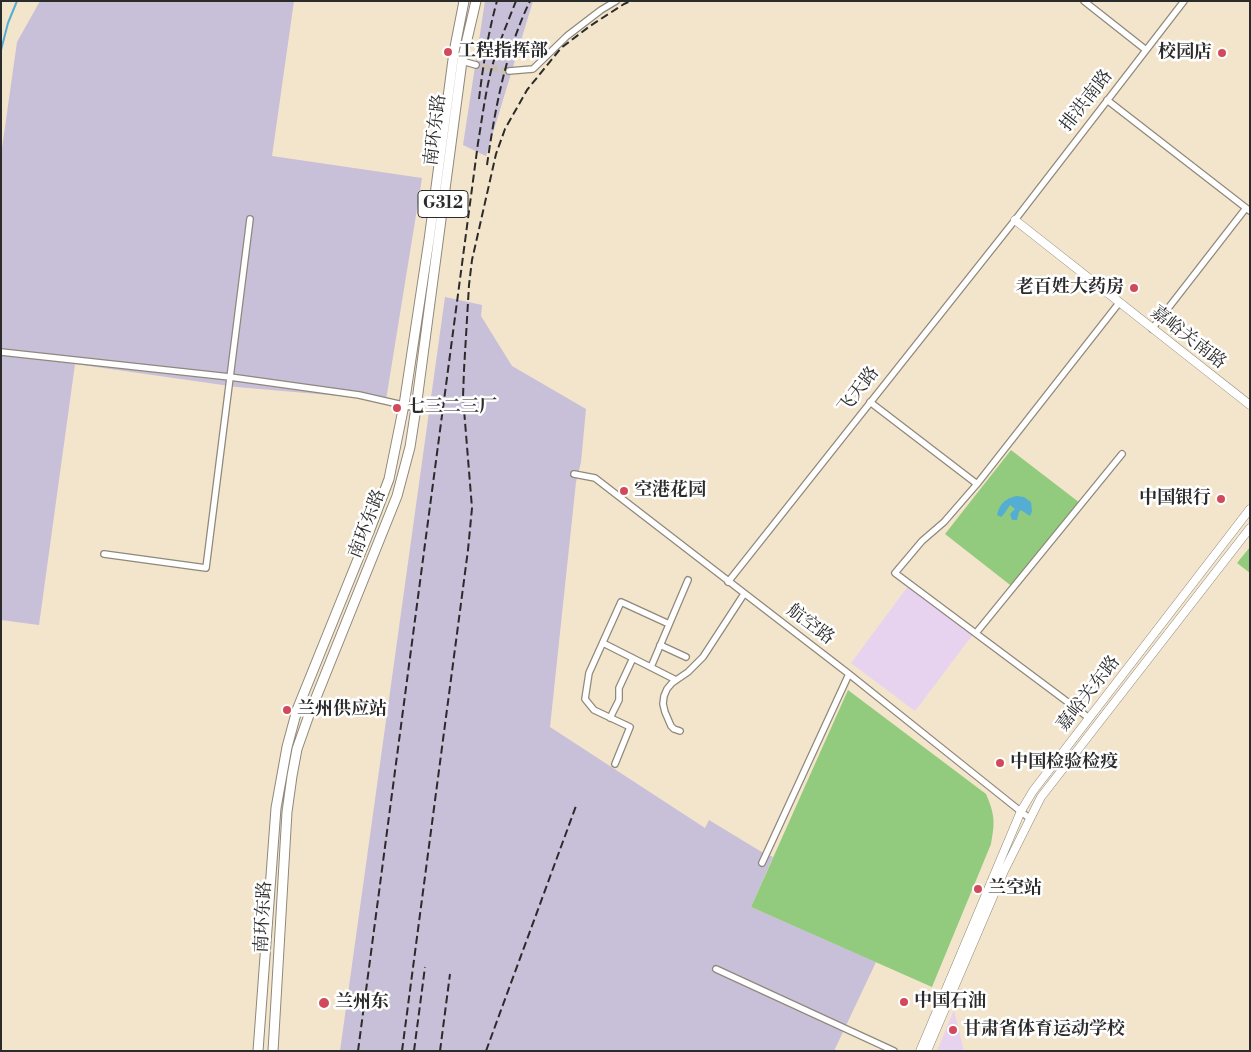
<!DOCTYPE html>
<html>
<head>
<meta charset="utf-8">
<style>
  body { margin:0 }
  #map { position:relative; width:1251px; height:1052px; overflow:hidden; background:#f3e5cb; font-family:"Libre Bodoni",serif }
  canvas { display:block }
  .frame { position:absolute; inset:0; border:2px solid #2b2b2b; pointer-events:none }
</style>
</head>
<body>
<div id="map">
<canvas width="1251" height="1052"></canvas>
<div class="frame"></div>
</div>
<script>
const ctx = document.querySelector('canvas').getContext('2d');
ctx.lineJoin = 'round';
function fill(path, color) { ctx.fillStyle = color; ctx.fill(path, 'evenodd'); }
function strokePath(path, color, width, dash) { ctx.strokeStyle = color; ctx.lineWidth = width; ctx.lineCap = dash ? 'butt' : 'round'; ctx.setLineDash(dash || []); ctx.stroke(path); }
function drawText(font, color, halo, rows, align = 'center') {
  ctx.font = font + ' "Libre Bodoni","Noto Serif SC",serif'; ctx.lineWidth = 5; ctx.setLineDash([]); ctx.textBaseline = 'middle'; ctx.strokeStyle = halo; ctx.fillStyle = color; for (const [text, x, y, turn = 0] of rows) {
    ctx.save(); ctx.translate(x, y); ctx.rotate((+turn || 0) * Math.PI / 180); ctx.textAlign = isNaN(turn) ? turn : align; if (halo) ctx.strokeText(text, 0, 0); ctx.fillText(text, 0, 0); ctx.restore();
  }
}
fill(new Path2D(`
  M909,585L974,633L915,711L851,663Z
  M954,1010L964,1051H937Z`), '#e7d2ef');
fill(new Path2D(`
  M40,1H294L272,156L422,178L386,400L237,387L75,364L39,625L1,620V155L17,42Z
  M485,1H533L486,156L463,145Z
  M445,297L482,305L481,316L512,366L586,409L581,462L576,482L550,727L705,828L709,820L760,851L773,857L751,907L876,962L834,1051H340Z`), '#c8bfd8');
fill(new Path2D(`
  M1011,450L1080,503L1014,588L945,534Z
  M1250,547V573L1237,563Z
  M848,690L986,794C995,815 995,822 991,844L932,987L751,907Z`), '#92cb7e');
fill(new Path2D(`
  M1016,496L1024,497L1031,502L1032,511L1030,516L1021,510L1019,512L1017,520H1012L1010,514L1015,509L1010,505L1004,514L1001,517L997,515C1000,503 1005,499 1016,496Z`), '#54add2');
strokePath(new Path2D(`
  M1,50L8,23L17,1`), '#54add2', 2);
strokePath(new Path2D(`
  M476,65L509,71`), '#cbc0ab', 5.5, [5.5, 3]);
const minor = new Path2D(`
  M1084,1L1146,50
  M462,61L476,65
  M509,71L533,69L567,36L601,10L616,1
  M1107,100L1250,211
  M1152,329L1246,208
  M1,352L230,377L359,395L416,408
  M870,402L977,484L1119,303
  M574,474L595,478L849,674L1029,818
  M977,484L944,522L922,541L895,573L1089,718
  M104,554L206,568L250,219
  M728,582L1015,220L1184,1
  M976,633L1122,454
  M603,643L676,680
  M660,645L686,657
  M651,667L688,580
  M610,718L619,700V688L633,658
  M680,731L674,729L671,726L665,712L663,704L664,696L667,689L672,683L688,672L703,657L744,594
  M615,764L630,727L594,710L585,699L589,673L621,602L669,624
  M762,863L849,674
  M716,969L894,1051`);
const major = new Path2D(`
  M1015,220L1250,405
  M920,1051L1021,811L1033,791L1250,509
  M927,1051L1004,871L1041,797L1250,528`);
const highway = new Path2D(`
  M258,1051L276,808L287,747L297,710L369,532L389,479L404,405L429,240L454,52L464,1
  M273,1051L287,812L292,776L297,749L309,715L397,496L410,447L416,408L462,61L476,1`);
strokePath(minor, '#8f887b', 8);
strokePath(major, '#8f887b', 9);
strokePath(highway, '#8f887b', 11);
strokePath(minor, '#fff', 5.5);
strokePath(major, '#fff', 8);
strokePath(highway, '#fff', 9);
strokePath(new Path2D(`
  M479,99C483,66 488,33 497,1
  M487,165C495,109 505,53 530,1
  M358,1051L478,143C482,119 485,95 491,71C497,47 507,24 516,1
  M402,1051L468,550L472,508L463,397L464,370L469,285L472,260L496,154L505,129L527,90L561,48L590,26L624,4L631,1
  M414,1051L425,967
  M440,1051L450,974
  M486,1051L576,806`), '#2b2b2b', 2, [8, 4]);
for (const [x, y, r, color] of [
  [448,52,5,"#d1495b"],
  [1222,53,5,"#d1495b"],
  [1134,288,5,"#d1495b"],
  [397,408,5,"#d1495b"],
  [624,491,5,"#d1495b"],
  [1221,499,5,"#d1495b"],
  [287,710,5,"#d1495b"],
  [1000,763,5,"#d1495b"],
  [978,889,5,"#d1495b"],
  [904,1002,5,"#d1495b"],
  [324,1003,6,"#d1495b"],
  [953,1030,5,"#d1495b"]
]) { const dot = new Path2D(); dot.arc(x, y, r, 0, 2 * Math.PI); ctx.fillStyle = color; ctx.fill(dot); strokePath(dot, '#fff', 2); }
for (const [x, y, w] of [
  [443,204,50]
]) { const box = new Path2D(); box.roundRect(x - w / 2, y - 13.5, w, 27, 4); ctx.fillStyle = '#fff'; ctx.fill(box); strokePath(box, '#2b2b2b', 1); }
drawText('bold 16px', '#2b2b2b', null, [
  ["G312",443,204]
]);
drawText('bold 18px', '#2b2b2b', '#fff', [
  ["工程指挥部",458,52],
  ["校园店",1212,53,"right"],
  ["老百姓大药房",1124,288,"right"],
  ["七三二三厂",407,408],
  ["空港花园",634,491],
  ["中国银行",1211,499,"right"],
  ["兰州供应站",297,710],
  ["中国检验检疫",1010,763],
  ["兰空站",988,889],
  ["中国石油",914,1002],
  ["兰州东",335,1003],
  ["甘肃省体育运动学校",963,1030]
], 'left');
drawText('18px', '#2b2b2b', '#fff', [
  ["排洪南路",1087,101,-52],
  ["南环东路",436,130,-83],
  ["嘉峪关南路",1188,338,38],
  ["飞天路",859,391,-52],
  ["南环东路",368,524,-69],
  ["航空路",810,625,37],
  ["嘉峪关东路",1089,694,-52],
  ["南环东路",264,917,-87]
]);
</script>
</body>
</html>
